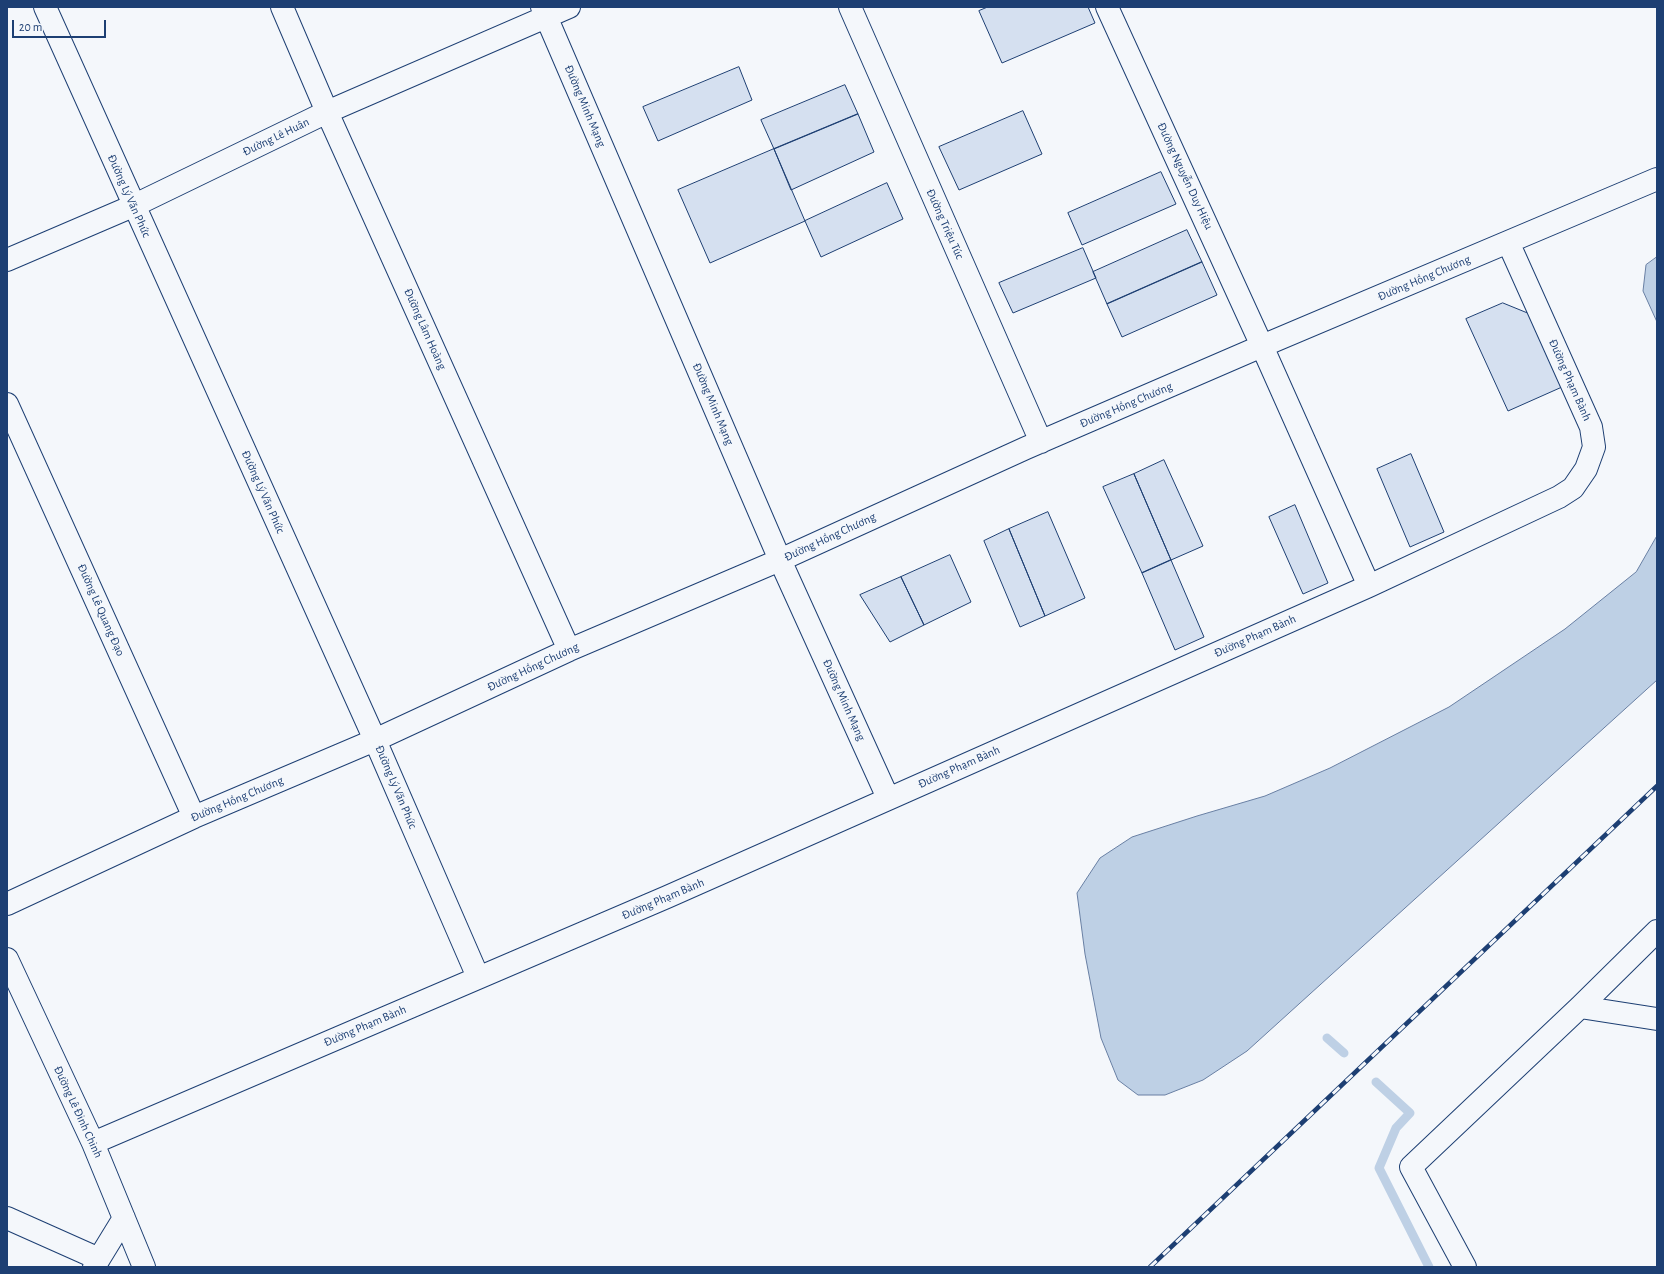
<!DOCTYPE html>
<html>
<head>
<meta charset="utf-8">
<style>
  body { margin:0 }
  #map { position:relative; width:1664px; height:1274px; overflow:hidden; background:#f4f7fb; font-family:"Alegreya Sans",sans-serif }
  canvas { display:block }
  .frame { position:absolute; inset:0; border:8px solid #1d3f73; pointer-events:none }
  .scale { position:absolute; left:12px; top:20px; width:94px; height:18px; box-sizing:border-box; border:2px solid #1d3f73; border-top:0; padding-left:5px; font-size:12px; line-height:14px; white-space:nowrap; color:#1d3f73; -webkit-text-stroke:3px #f4f7fb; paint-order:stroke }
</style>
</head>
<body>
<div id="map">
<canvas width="1664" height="1274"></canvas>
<div class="frame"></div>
<div class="scale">20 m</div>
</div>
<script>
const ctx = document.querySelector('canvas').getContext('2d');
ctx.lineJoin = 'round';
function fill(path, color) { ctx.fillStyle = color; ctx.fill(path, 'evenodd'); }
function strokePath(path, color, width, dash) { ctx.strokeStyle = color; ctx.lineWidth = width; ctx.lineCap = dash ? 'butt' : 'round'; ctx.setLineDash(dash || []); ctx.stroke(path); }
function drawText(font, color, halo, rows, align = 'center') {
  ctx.font = font + ' "Alegreya Sans",sans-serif'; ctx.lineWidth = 3; ctx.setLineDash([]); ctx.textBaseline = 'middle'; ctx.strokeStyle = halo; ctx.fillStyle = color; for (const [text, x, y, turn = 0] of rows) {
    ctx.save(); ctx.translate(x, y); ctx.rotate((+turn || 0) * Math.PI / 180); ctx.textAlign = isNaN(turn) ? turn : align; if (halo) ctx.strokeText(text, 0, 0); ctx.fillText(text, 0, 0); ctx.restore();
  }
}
const water = new Path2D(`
  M1657,257V322L1643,291L1646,265Z
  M1657,536V680L1247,1051L1203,1080L1165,1095H1138L1118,1080L1101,1038L1085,954L1077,893L1100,858L1132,837L1197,816L1265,796L1330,768L1449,707L1565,629L1636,572Z`);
fill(water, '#bed0e5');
strokePath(water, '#687fa3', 1);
strokePath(new Path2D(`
  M1327,1038L1344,1053
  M1376,1082L1410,1113L1396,1128L1379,1168L1429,1267`), '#bed0e5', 9);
const building = new Path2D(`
  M988,7H1088L1095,23L1002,63L979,11Z
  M739,67L752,100L658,141L643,107Z
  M845,85L858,114L774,149L761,120Z
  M1023,111L1042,154L959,190L939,147Z
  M858,114L874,152L791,190L774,149Z
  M774,149L805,221L710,263L678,190Z
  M1161,172L1176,204L1082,245L1068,213Z
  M887,183L903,219L821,257L805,221Z
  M1187,230L1202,262L1107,304L1093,272Z
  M1083,248L1096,278L1013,313L999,283Z
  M1202,262L1217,295L1122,337L1107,304Z
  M1503,303L1530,314L1562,387L1508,411L1466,319Z
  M1411,454L1444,532L1410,547L1377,469Z
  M1164,460L1203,546L1171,560L1134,474Z
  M1134,474L1171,560L1142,573L1103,487Z
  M1295,505L1328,583L1303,594L1269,517Z
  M1048,512L1085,598L1045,616L1009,529Z
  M1009,529L1045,616L1020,627L984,541Z
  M950,555L971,602L924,625L901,577Z
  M1171,560L1204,637L1175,650L1142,573Z
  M901,577L924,625L890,642L860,595Z`);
fill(building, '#d5e0f0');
strokePath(building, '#1d3f73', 1);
const minor = new Path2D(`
  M45,7L375,740L478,977
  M282,7L327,112L569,650
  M542,7L780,560L888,798
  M850,7L1041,442
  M1107,7L1262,346L1369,586
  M7,260L133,206L327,112L569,7
  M7,404L194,817
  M7,904L194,817L375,740L569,650L780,560L1026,448L1262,346L1657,179
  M7,959L93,1143L144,1267
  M1580,1007L1657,1019
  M93,1143L667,897L1369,586L1559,497L1573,488L1586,469L1594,447L1591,427L1508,242
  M7,1218L99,1259
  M94,1267L124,1218
  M1465,1267L1411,1167L1580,1007L1657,931`);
strokePath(minor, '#1d3f73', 24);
strokePath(minor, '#f4f7fb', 22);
const rail = new Path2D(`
  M1150,1267L1657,786`);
strokePath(rail, '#1d3f73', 4.5);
strokePath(rail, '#f4f7fb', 3, [9]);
drawText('12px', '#1d3f73', '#f4f7fb', [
  ["Đường Minh Mạng",585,106,67],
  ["Đường Lê Huân",276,137,-26],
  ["Đường Nguyễn Duy Hiệu",1185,176,65],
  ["Đường Lý Văn Phức",129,196,66],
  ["Đường Triệu Túc",945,224,66],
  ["Đường Hồng Chương",1424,278,-23],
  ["Đường Lâm Hoàng",425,329,66],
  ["Đường Phạm Bành",1570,380,66],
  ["Đường Minh Mạng",713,404,67],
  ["Đường Hồng Chương",1126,405,-23],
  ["Đường Lý Văn Phức",263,492,66],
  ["Đường Hồng Chương",830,537,-25],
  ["Đường Lê Quang Đạo",101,610,66],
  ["Đường Phạm Bành",1255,636,-24],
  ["Đường Hồng Chương",533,667,-25],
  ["Đường Minh Mạng",844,700,66],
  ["Đường Phạm Bành",959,767,-24],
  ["Đường Lý Văn Phức",396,787,67],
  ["Đường Hồng Chương",237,799,-23],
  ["Đường Phạm Bành",663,899,-23],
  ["Đường Phạm Bành",365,1026,-23],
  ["Đường Lê Đinh Chinh",78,1112,65]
]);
</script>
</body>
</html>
